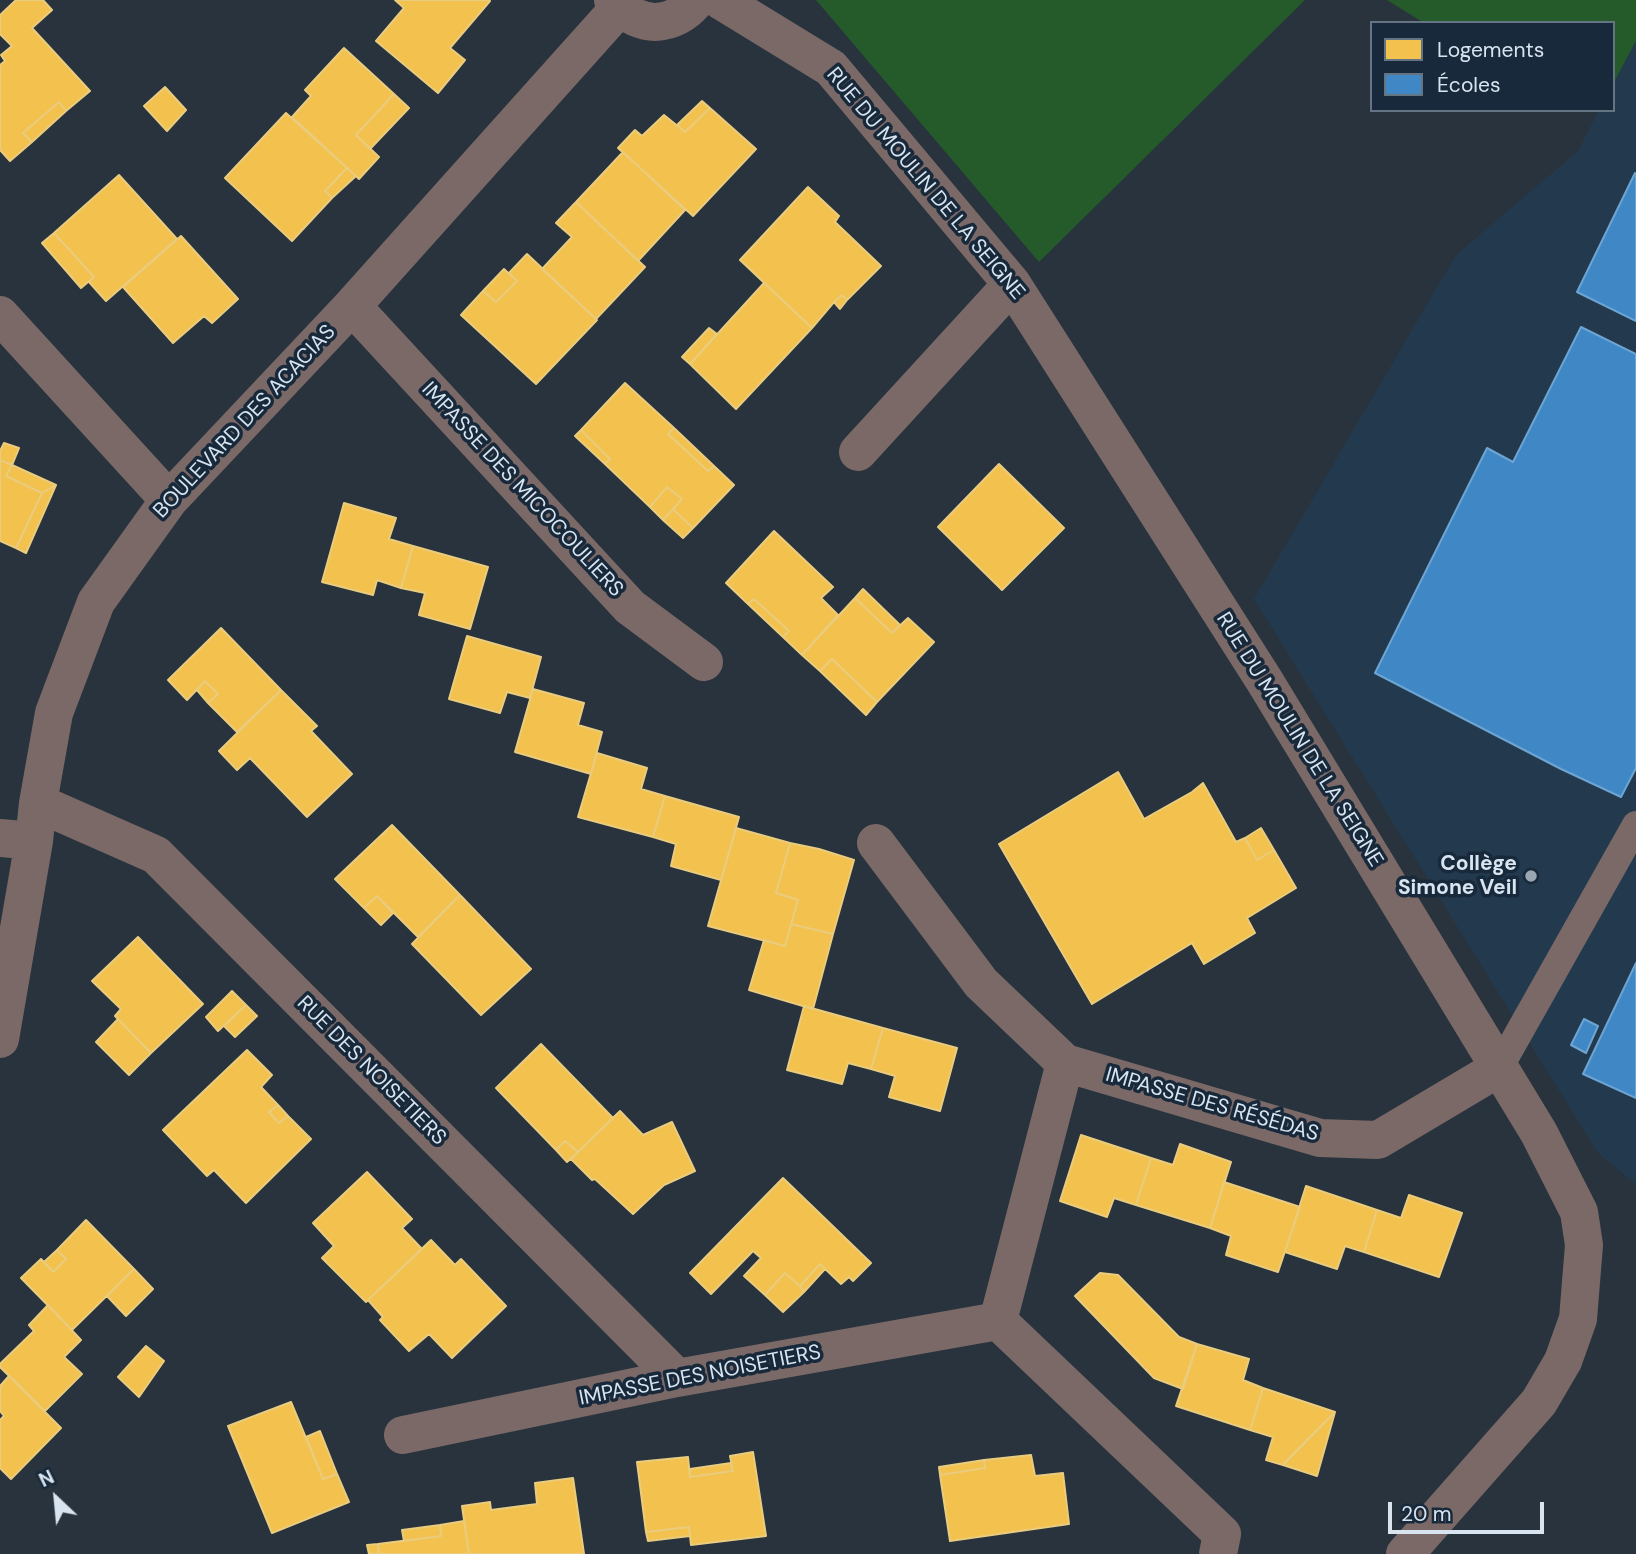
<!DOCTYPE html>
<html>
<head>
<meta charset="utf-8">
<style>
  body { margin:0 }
  #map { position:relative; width:1636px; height:1554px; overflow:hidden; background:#28333d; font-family:"DM Sans",sans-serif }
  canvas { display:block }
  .legend { position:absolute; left:1370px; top:21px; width:245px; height:91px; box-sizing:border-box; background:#17293a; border:2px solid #647482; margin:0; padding:9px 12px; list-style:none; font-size:21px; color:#d8e4ef }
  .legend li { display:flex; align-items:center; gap:14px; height:35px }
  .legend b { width:35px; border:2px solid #647482 }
  .north { position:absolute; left:21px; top:1463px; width:70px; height:70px; -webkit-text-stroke:5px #17293a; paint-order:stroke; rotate:334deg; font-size:19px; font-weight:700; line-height:28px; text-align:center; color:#d8e4ef }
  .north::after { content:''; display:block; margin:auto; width:24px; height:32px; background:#d8e4ef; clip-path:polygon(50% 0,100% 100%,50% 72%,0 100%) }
  .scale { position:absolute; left:1388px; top:1502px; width:156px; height:32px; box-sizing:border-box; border:4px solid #d8e4ef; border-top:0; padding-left:9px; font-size:21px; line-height:24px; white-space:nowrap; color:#d8e4ef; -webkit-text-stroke:5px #17293a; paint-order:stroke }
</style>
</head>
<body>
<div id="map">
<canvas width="1636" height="1554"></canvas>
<ul class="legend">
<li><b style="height:19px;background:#f2c14e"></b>Logements</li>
<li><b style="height:19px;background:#3f88c5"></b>Écoles</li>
</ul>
<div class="north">N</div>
<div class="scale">20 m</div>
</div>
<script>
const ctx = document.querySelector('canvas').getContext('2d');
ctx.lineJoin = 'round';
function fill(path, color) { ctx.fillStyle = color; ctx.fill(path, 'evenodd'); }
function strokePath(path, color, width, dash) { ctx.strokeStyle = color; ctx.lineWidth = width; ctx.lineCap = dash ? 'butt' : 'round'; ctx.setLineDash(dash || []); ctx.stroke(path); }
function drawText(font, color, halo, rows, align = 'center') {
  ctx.font = font + ' "DM Sans",sans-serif'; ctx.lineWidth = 7; ctx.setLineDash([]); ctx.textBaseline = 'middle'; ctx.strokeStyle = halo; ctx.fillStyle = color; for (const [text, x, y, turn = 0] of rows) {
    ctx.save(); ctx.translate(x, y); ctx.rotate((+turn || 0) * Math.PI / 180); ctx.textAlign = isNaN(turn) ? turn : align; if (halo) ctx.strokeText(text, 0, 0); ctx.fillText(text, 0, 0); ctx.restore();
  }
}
fill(new Path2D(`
  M1636,41V1184L1598,1153L1254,599L1456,255L1578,151L1599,110H1613V84Z`), '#233a4e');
fill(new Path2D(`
  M816,0H1305L1039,262Z
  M1387,0H1636V41L1613,84V23H1424Z`), '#255a2b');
const homes = new Path2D(`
  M16,0H43L52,10L32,28L90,91L66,111L59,102L23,133L32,142L10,161L0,150V65L5,61L1,55L12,46L0,34V15Z
  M395,0H489L490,1L450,48L465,60L438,93L376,41L404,8Z
  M344,48L394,94L356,135L379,157L359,179L292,117L311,96L305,90Z
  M165,87L186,110L167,131L144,106Z
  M394,94L409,108L370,149L356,135Z
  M702,101L710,108L685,132L677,125Z
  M59,102L66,111L32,142L23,133Z
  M710,108L756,149L693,216L618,148L635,130L642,136L664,115L685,132Z
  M286,113L347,168L325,191L332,198L292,241L225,178Z
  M623,152L685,210L638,261L576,202Z
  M347,168L356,176L332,198L325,191Z
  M119,175L177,239L106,301L89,282L94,277L54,233Z
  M808,187L839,216L835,222L881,266L847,300L842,295L834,302L812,328L740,260Z
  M576,202L645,267L596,319L542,269L572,237L556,223Z
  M54,233L94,277L81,288L42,243Z
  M181,236L238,299L212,323L204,316L173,343L123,287Z
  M527,254L597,320L536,384L461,315L483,291L496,302L517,281L509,273Z
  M504,269L517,281L496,302L483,291Z
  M764,283L812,328L736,409L690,364Z
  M842,295L847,300L840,309L834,302Z
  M709,328L717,334L690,364L682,357Z
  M625,383L674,428L668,434L708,471L714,466L734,485L693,528L673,509L682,499L667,487L650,507L605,464L610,459L581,430Z
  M674,428L714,466L708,471L668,434Z
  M581,430L610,459L605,464L575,436Z
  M4,443L19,448L12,465L0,460V451Z
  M0,460L12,465L6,476L42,493L16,548L0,541Z
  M999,464L1064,528L1002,590L938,527Z
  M12,465L56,485L42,493L6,476Z
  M56,485L26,553L16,548L42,493Z
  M667,487L682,499L663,520L650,507Z
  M344,503L396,518L389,539L413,546L401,588L377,580L373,595L322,582Z
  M673,509L693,528L683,538L663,520Z
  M774,531L833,587L821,598L838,615L802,655L783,637L789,631L754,599L748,604L726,583Z
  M413,546L488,567L470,629L419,615L425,593L401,588Z
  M863,589L900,625L892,633L855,598Z
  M855,598L892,633L908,618L934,642L877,702L832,659L820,671L802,655Z
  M754,599L789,631L783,637L748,604Z
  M221,628L281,690L237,732L208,703L218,694L205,681L187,700L168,680Z
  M467,636L541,657L530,698L507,692L500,713L449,699Z
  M832,659L877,702L866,715L820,671Z
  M205,681L218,694L208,703L197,690Z
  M533,689L584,703L578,725L602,732L591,774L515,752Z
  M281,690L317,726L311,731L352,774L307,817L250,758L237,770L219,751Z
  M597,753L647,768L641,789L665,796L653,837L578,817Z
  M1118,772L1144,819L1192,792L1203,783L1236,842L1245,838L1257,860L1274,850L1296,888L1247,918L1255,933L1204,964L1192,943L1092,1004L999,844Z
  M665,796L739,817L721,880L671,866L676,844L653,837Z
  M392,825L460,895L418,937L377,896L364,908L335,879Z
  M736,828L790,843L776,893L798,900L785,946L708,926Z
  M1261,828L1274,850L1257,860L1245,838Z
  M790,843L819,849L854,860L833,934L791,924L798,900L776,893Z
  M460,895L531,969L481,1015L412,944Z
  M377,896L393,913L381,925L364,908Z
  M791,924L833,934L813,1009L749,990L764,940L785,946Z
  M138,937L203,1004L151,1053L115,1016L121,1009L92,981Z
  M232,991L246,1005L218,1031L206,1017Z
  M246,1005L257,1016L235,1037L224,1026Z
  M804,1006L883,1028L871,1069L848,1063L842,1084L787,1070Z
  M118,1019L151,1053L129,1075L96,1042Z
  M883,1028L957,1048L940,1111L889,1097L895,1076L871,1069Z
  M541,1044L613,1118L578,1152L565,1141L556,1150L496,1088Z
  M247,1050L272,1075L261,1087L278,1105L269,1112L279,1123L288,1116L311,1139L246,1203L214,1170L207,1176L163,1130Z
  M278,1105L288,1116L279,1123L269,1112Z
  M620,1111L643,1135L672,1122L695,1171L664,1185L633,1214L595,1179L592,1180L571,1159Z
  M1081,1135L1151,1158L1136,1205L1114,1198L1107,1217L1060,1201Z
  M565,1141L578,1152L567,1162L556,1150Z
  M1180,1144L1231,1162L1210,1228L1136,1205L1151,1158L1173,1165Z
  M367,1172L412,1219L402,1228L422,1249L366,1302L322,1258L334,1246L313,1223Z
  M783,1178L871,1263L853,1281L849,1277L841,1284L820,1264L800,1286L785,1273L765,1295L744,1276L761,1258L753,1251L711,1294L690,1273Z
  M1224,1182L1300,1207L1278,1272L1226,1255L1231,1236L1210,1228Z
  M1306,1186L1377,1210L1364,1252L1345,1246L1337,1269L1285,1252Z
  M1409,1195L1462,1213L1439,1277L1364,1252L1377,1210L1401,1218Z
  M86,1220L134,1269L72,1330L21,1278L41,1259L53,1272L66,1259L57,1250Z
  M431,1240L455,1265L461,1259L506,1306L452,1358L429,1334L409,1351L380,1320L383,1317L368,1300Z
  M57,1250L66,1259L53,1272L44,1262Z
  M820,1264L825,1269L804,1292L800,1286Z
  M134,1269L153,1289L126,1316L107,1296Z
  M785,1273L800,1286L804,1292L783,1312L765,1295Z
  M1100,1273L1118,1275L1179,1337L1197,1344L1183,1389L1154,1378L1075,1296Z
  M48,1305L81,1340L64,1357L82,1374L45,1411L0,1367V1364L34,1331L29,1325Z
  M1197,1344L1249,1359L1243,1380L1263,1388L1250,1430L1176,1406Z
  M146,1346L164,1361L139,1397L118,1377Z
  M9,1376L61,1428L11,1479L0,1468V1420L4,1416L0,1411V1386Z
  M1263,1388L1335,1412L1283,1465L1266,1460L1273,1437L1250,1430Z
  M291,1402L323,1479L337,1474L349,1502L272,1533L228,1426Z
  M1335,1412L1317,1476L1283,1465L1293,1454Z
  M320,1431L337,1474L323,1479L306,1437Z
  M753,1452L766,1536L691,1545L689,1527L646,1532L637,1462L688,1457L690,1477L733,1471L730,1456Z
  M1031,1455L1035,1476L1063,1473L1069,1524L950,1541L940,1475L985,1468L984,1460Z
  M984,1460L985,1468L940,1475L939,1467Z
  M731,1463L733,1471L690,1477V1469Z
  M573,1478L584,1554H469L462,1506L490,1502L491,1510L537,1504L535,1483Z
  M464,1521L469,1554H379L378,1544L441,1536L440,1525Z
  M440,1525L441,1536L404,1541L402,1530Z
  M689,1527L690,1536L648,1541L646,1532Z
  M378,1544L379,1554H369L367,1545Z`);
fill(homes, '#f2c14e');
strokePath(homes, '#eacc7e', 2);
const schools = new Path2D(`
  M1635,173L1636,174V321L1577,292Z
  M1581,327L1636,354V768L1621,797L1561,769L1375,673L1487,448L1513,462Z
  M1636,963V1098L1583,1074Z
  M1584,1019L1598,1026L1586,1053L1571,1045Z`);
fill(schools, '#3f88c5');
strokePath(schools, '#6da4d2', 2);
strokePath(new Path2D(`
  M1499,1068L1636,825`), '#7a6967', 28);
strokePath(new Path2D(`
  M613,0C623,14 646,25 663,21C676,19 689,10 696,0
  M720,0L831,68L1012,284L1264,680L1539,1133L1579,1212L1584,1245L1578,1319L1563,1361L1539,1402L1405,1554
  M352,306L630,607L704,662
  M0,315L169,500
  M858,452L1012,284
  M38,803L156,855L677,1378
  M0,838L34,841
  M876,843L981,983L1065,1063L1320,1138L1378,1140L1499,1068
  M0,1039L34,841L38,803L54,713L96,602L169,500L352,306L619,8
  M998,1321L1065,1063
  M403,1435L677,1378L998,1321L1222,1534L1218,1554`), '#7a6967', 38);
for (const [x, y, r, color] of [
  [1531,876,7,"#9aa6b1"]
]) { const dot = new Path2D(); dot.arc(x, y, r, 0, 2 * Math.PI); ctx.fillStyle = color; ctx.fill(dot); strokePath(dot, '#17293a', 2.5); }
drawText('21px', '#d8e4ef', '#17293a', [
  ["RUE DU MOULIN DE LA SEIGNE",925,184,50],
  ["BOULEVARD DES ACACIAS",245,422,-47],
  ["IMPASSE DES MICOCOULIERS",522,490,47],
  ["RUE DU MOULIN DE LA SEIGNE",1299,740,58],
  ["RUE DES NOISETIERS",371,1071,45],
  ["IMPASSE DES RÉSÉDAS",1212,1105,16],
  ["IMPASSE DES NOISETIERS",700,1376,-11]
]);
drawText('bold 21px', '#d8e4ef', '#17293a', [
  ["Collège",1517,864],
  ["Simone Veil",1517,888]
], 'right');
</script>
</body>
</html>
